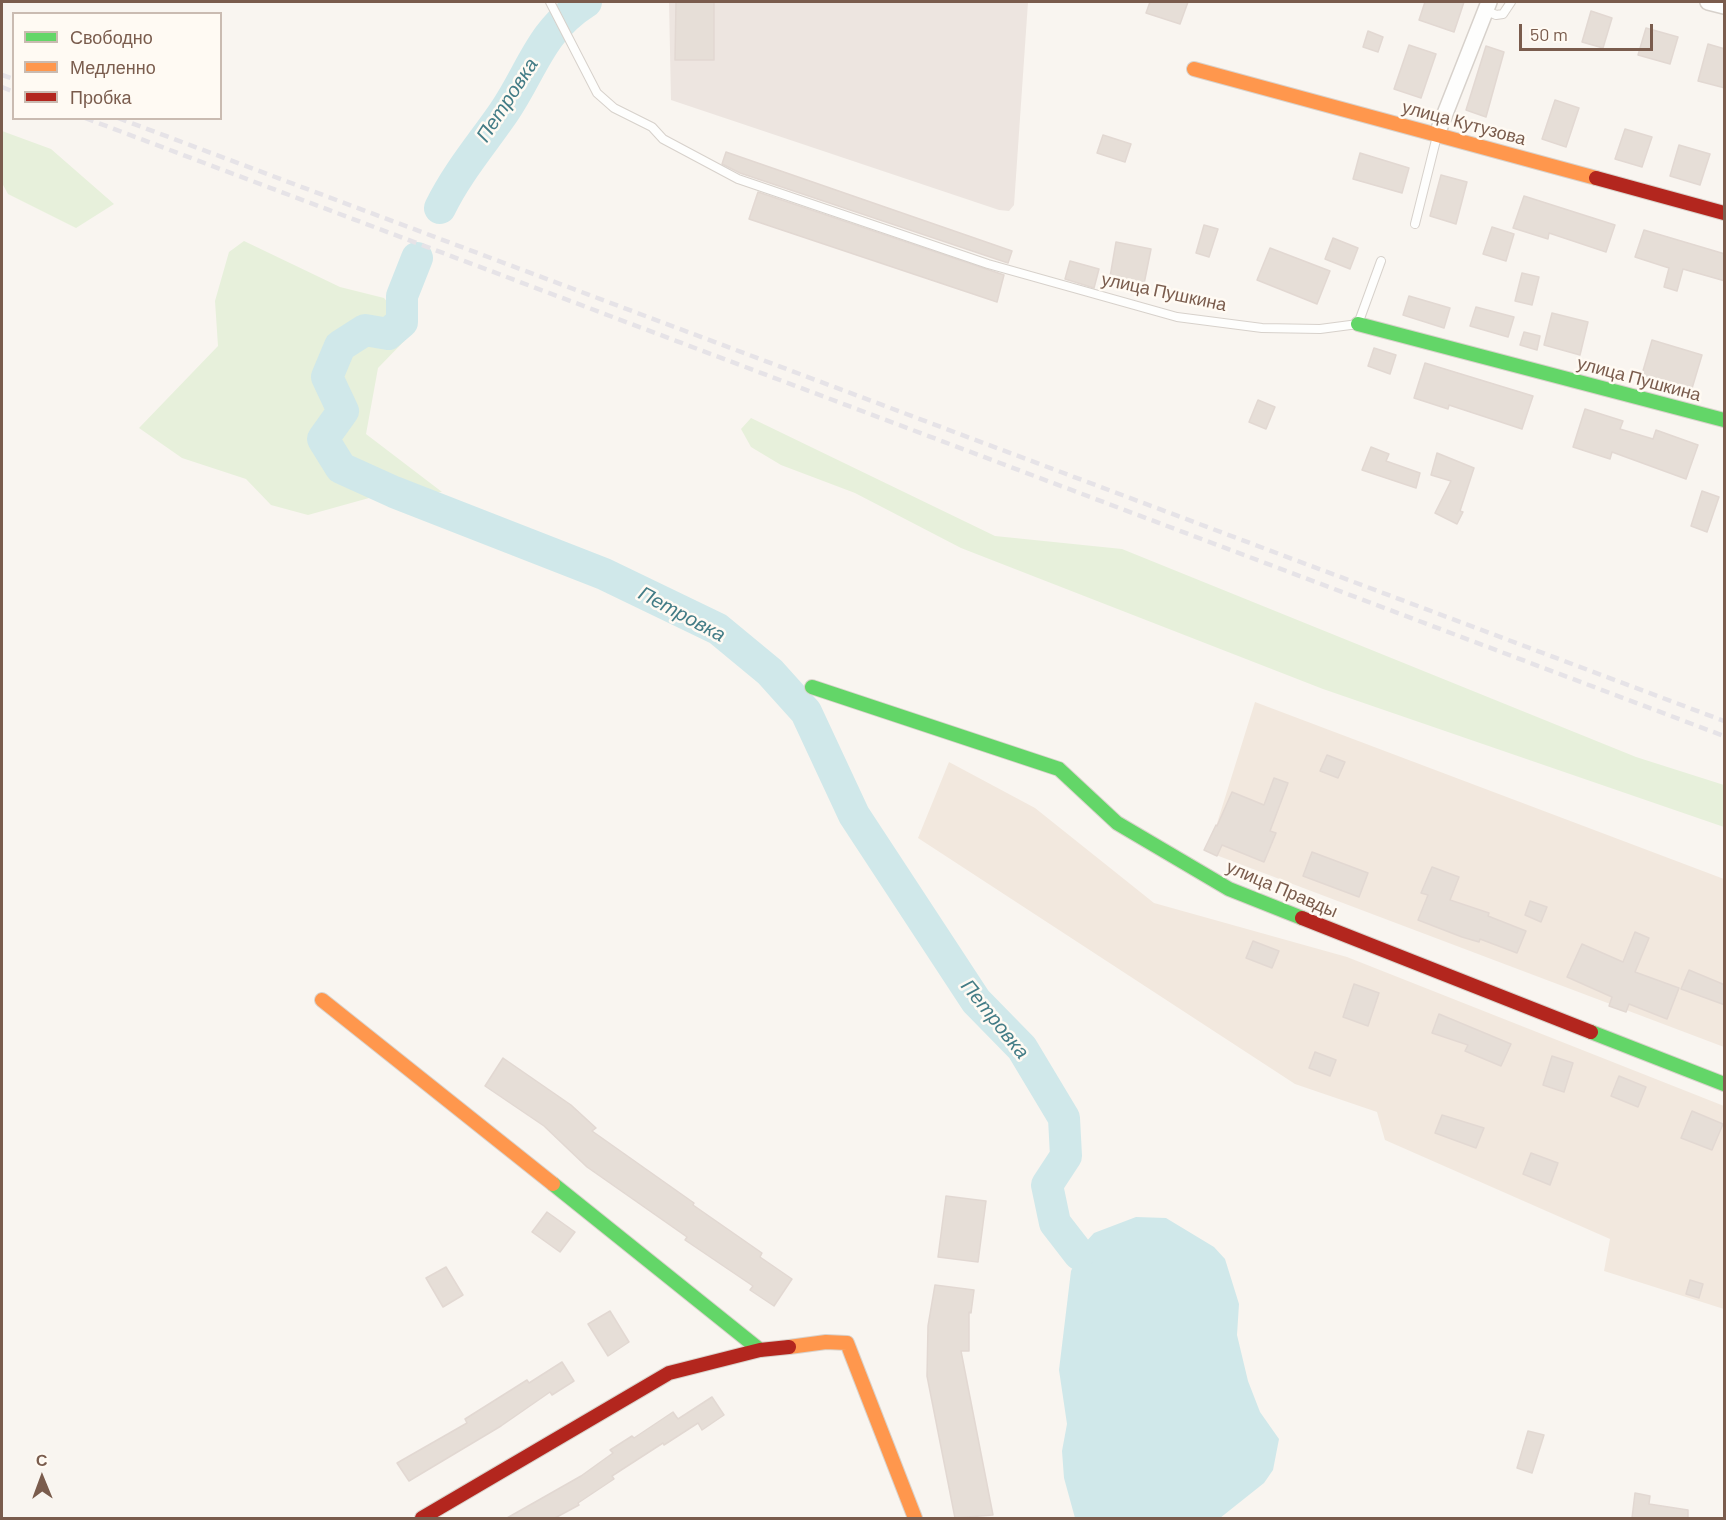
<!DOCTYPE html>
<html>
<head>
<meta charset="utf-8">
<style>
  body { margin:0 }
  #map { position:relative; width:1726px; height:1520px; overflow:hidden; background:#f9f5f0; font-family:Barlow,sans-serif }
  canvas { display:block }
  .frame { position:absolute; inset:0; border:3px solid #7a5c4d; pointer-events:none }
  .legend { position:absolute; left:12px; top:12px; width:210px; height:108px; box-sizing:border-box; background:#fffaf3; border:2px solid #cabbb1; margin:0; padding:8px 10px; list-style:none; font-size:18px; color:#7a5c4d }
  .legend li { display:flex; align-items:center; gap:12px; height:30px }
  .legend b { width:30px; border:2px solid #cabbb1 }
  .north { position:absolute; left:12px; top:1448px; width:60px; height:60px; -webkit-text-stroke:4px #fffaf3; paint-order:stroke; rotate:359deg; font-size:16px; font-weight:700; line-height:24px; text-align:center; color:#7a5c4d }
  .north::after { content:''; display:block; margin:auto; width:21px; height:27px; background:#7a5c4d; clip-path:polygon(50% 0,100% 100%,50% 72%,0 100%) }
  .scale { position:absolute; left:1519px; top:24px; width:134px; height:27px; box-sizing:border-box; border:3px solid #7a5c4d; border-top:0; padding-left:8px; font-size:18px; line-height:21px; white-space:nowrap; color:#7a5c4d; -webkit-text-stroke:4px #fffaf3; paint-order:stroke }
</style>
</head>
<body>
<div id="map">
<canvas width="1726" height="1520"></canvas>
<div class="frame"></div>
<ul class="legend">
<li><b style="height:8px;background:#63d668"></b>Свободно</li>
<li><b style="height:8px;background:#ff974d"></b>Медленно</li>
<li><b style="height:8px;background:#b3261e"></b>Пробка</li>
</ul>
<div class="north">С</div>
<div class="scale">50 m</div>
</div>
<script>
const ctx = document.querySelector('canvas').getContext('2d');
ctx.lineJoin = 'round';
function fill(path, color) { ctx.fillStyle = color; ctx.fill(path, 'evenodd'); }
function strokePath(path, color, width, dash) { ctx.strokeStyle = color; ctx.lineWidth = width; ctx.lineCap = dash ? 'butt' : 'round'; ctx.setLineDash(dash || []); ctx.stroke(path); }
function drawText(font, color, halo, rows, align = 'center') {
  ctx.font = font + ' Barlow,sans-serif'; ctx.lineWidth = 5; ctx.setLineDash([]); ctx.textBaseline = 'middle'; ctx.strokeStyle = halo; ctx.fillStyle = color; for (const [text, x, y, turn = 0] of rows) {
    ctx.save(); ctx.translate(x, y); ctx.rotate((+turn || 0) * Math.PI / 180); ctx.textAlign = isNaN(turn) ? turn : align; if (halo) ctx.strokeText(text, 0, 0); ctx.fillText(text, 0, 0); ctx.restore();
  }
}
fill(new Path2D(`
  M1255,702L1724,879V1047L1208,852Z
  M949,762L1035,808L1154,903L1347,957L1724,1106V1309L1604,1271L1610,1239L1385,1140L1377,1112L1295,1084L918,838Z`), '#f2e8de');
fill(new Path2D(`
  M669,2H1028L1014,205L1009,211L999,210L671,100Z`), '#ede5e0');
fill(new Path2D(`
  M2,131L51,149L114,204L76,228L8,194L2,183Z
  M244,241L340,287L384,298L413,332L378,368L366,434L442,492L369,498L308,515L271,505L246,479L182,458L139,428L218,346L215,301L229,252Z
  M751,418L995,536L1122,549L1636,757L1724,785V827L1323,689L961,548L855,493L781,465L751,447L741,429Z`), '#e7f0db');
fill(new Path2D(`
  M1136,1217L1166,1218L1214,1247L1225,1259L1239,1304L1237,1335L1248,1381L1260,1412L1279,1439L1273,1470L1264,1483L1220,1518H1075L1064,1478L1062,1451L1067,1424L1059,1370L1071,1271L1084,1244L1094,1233Z`), '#d0e8ea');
strokePath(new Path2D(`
  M440,208C457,173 482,144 504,112C532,71 540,31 586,2
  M417,258L402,296V322L388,334L365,330L340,346L327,377L343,411L323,439L341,468L394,492L604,574L718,629L770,672L806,712L854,815L976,1001L1022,1048L1064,1118L1066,1156L1047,1185L1055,1223L1079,1254`), '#d0e8ea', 32);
const building = new Path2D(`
  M676,2H714V60H675Z
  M1150,2H1188L1180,24L1146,13Z
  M1425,2H1464L1454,32L1419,20Z
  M1591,11L1612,18L1603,48L1582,42Z
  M1646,28L1678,37L1670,64L1638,55Z
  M1368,31L1383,37L1378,52L1363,47Z
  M1708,44L1725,49V88L1698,81Z
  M1409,45L1436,54L1421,98L1394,89Z
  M1486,46L1504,52L1486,117L1466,110Z
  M1555,100L1579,108L1566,147L1542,139Z
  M1625,129L1652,137L1642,167L1615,159Z
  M1103,135L1131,144L1125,162L1097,153Z
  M1679,145L1710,154L1700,185L1670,176Z
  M726,152L1012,251L1008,263L740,173L722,164Z
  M1360,153L1409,168L1402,193L1353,179Z
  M1441,175L1467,182L1456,224L1430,216Z
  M758,192L1004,275L997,302L749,219Z
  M1524,196L1615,225L1606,252L1549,233L1548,239L1513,228Z
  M1204,225L1218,229L1209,257L1196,253Z
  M1492,227L1514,234L1506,261L1483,254Z
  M1644,230L1725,254V281L1683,269L1677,291L1664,287L1669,268L1635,257Z
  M1333,238L1358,248L1350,269L1325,259Z
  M1116,242L1151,249L1144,284L1110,277Z
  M1270,248L1330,271L1317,304L1257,280Z
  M1070,261L1099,269L1094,288L1065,279Z
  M1522,273L1539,277L1532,305L1515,301Z
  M1409,296L1450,308L1444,328L1403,315Z
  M1476,307L1514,317L1508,337L1470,326Z
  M1552,313L1588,322L1580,355L1544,345Z
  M1524,332L1540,336L1537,350L1520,345Z
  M1652,340L1702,355L1690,395L1640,381Z
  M1374,348L1396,355L1390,374L1368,366Z
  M1425,363L1533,396L1522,429L1449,405L1448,409L1414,398Z
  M1258,400L1275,407L1266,429L1249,422Z
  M1585,409L1623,421L1620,429L1653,439L1656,430L1698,445L1686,479L1612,452L1610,459L1573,447Z
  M1371,447L1389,454L1386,461L1420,473L1416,488L1362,470Z
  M1437,453L1474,468L1460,511L1463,512L1457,524L1435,513L1451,481L1431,475Z
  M1702,491L1719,497L1707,532L1691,526Z
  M1327,755L1345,762L1338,778L1320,771Z
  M1274,778L1288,783L1270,831L1276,833L1264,862L1222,845L1217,856L1204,850L1216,825L1217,826L1232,792L1264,805Z
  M1312,852L1368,873L1359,897L1303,876Z
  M1432,867L1459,877L1450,900L1489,913L1488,916L1526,931L1517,953L1480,939L1479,942L1462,937L1418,920L1428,895L1421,893Z
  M1530,901L1547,907L1541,922L1525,915Z
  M1635,932L1649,938L1635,972L1679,988L1667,1019L1629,1004L1626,1012L1609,1006L1612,997L1567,977L1582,944L1623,962Z
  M1253,941L1279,951L1272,968L1246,958Z
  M1689,970L1725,985V1005L1681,989Z
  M1354,984L1379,993L1368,1026L1343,1017Z
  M1439,1014L1511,1044L1501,1066L1465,1051L1468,1045L1432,1033Z
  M1315,1052L1336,1060L1330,1076L1309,1068Z
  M1552,1056L1573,1063L1564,1092L1543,1085Z
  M503,1058L571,1105L596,1128L592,1131L694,1203L693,1205L762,1253L760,1257L792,1279L774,1306L750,1290L753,1286L685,1240L687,1237L587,1167L544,1126L485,1086Z
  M1619,1076L1646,1087L1638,1107L1611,1096Z
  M1692,1111L1723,1124L1712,1150L1681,1138Z
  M1442,1115L1484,1128L1476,1148L1435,1133Z
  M1531,1153L1558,1163L1550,1185L1523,1174Z
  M946,1196L986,1201L978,1262L938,1257Z
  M547,1212L575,1232L560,1252L532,1232Z
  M446,1267L463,1295L443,1307L426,1278Z
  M1690,1280L1703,1284L1699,1298L1686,1294Z
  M935,1285L974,1290L971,1313L969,1312V1351H961L993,1515L955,1518L927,1376L928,1326Z
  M610,1311L629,1342L608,1356L588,1324Z
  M562,1362L574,1381L552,1395L550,1392L501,1426L409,1481L397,1463L467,1423L465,1419L527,1380L529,1383Z
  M712,1397L724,1415L702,1430L698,1423L664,1445L663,1443L612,1476L614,1479L578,1503L579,1505L555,1518H507L581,1476L613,1453L610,1450L632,1436L634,1438L673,1412L678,1419Z
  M1528,1431L1544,1435L1532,1473L1517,1468Z
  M1635,1493L1650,1496L1649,1504L1688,1510V1518H1632Z`);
fill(building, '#e6ded7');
strokePath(building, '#e2d8d2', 1.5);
const lane = new Path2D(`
  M550,2L597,93L614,108L652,127L663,139L738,179L988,264L1177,317L1262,328L1320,329L1358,324L1381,261
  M1485,10L1496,15L1503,14L1511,2
  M1415,224L1437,136`);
const street = new Path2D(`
  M1708,2L1724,6
  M1437,134L1489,2`);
const fast = new Path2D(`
  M1358,324L1724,420
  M812,687L1059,769L1117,823L1229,889L1302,918
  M1591,1032L1724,1084
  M553,1184L760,1350`);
const slow = new Path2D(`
  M1194,69L1596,178
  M322,1000L553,1184
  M789,1347L826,1342L847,1343L915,1518`);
const jam = new Path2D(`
  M1596,178L1724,213
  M1302,918L1591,1032
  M422,1518L669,1373L760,1350L789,1347`);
strokePath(lane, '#d7d1cb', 10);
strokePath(street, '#d7d1cb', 18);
strokePath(fast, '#d9d2cb', 16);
strokePath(slow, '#d9d2cb', 16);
strokePath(jam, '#d9d2cb', 16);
strokePath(lane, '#fefefd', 8);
strokePath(street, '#fefefd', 15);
strokePath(fast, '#63d668', 14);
strokePath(slow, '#ff974d', 14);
strokePath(jam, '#b3261e', 14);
strokePath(new Path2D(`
  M2,75L14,79
  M2,87L14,92
  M85,118L1724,736
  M118,118L1724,721`), '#e6e3e7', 4.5, [9, 6]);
drawText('18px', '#7a5c4d', '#fffaf3', [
  ["улица Кутузова",1464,123,15],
  ["улица Пушкина",1164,292,12],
  ["улица Пушкина",1639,379,15],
  ["улица Правды",1282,889,23]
]);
drawText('italic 20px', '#437c86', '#fffaf3', [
  ["Петровка",507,100,-57],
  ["Петровка",682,614,28],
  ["Петровка",995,1019,51]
]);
</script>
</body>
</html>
